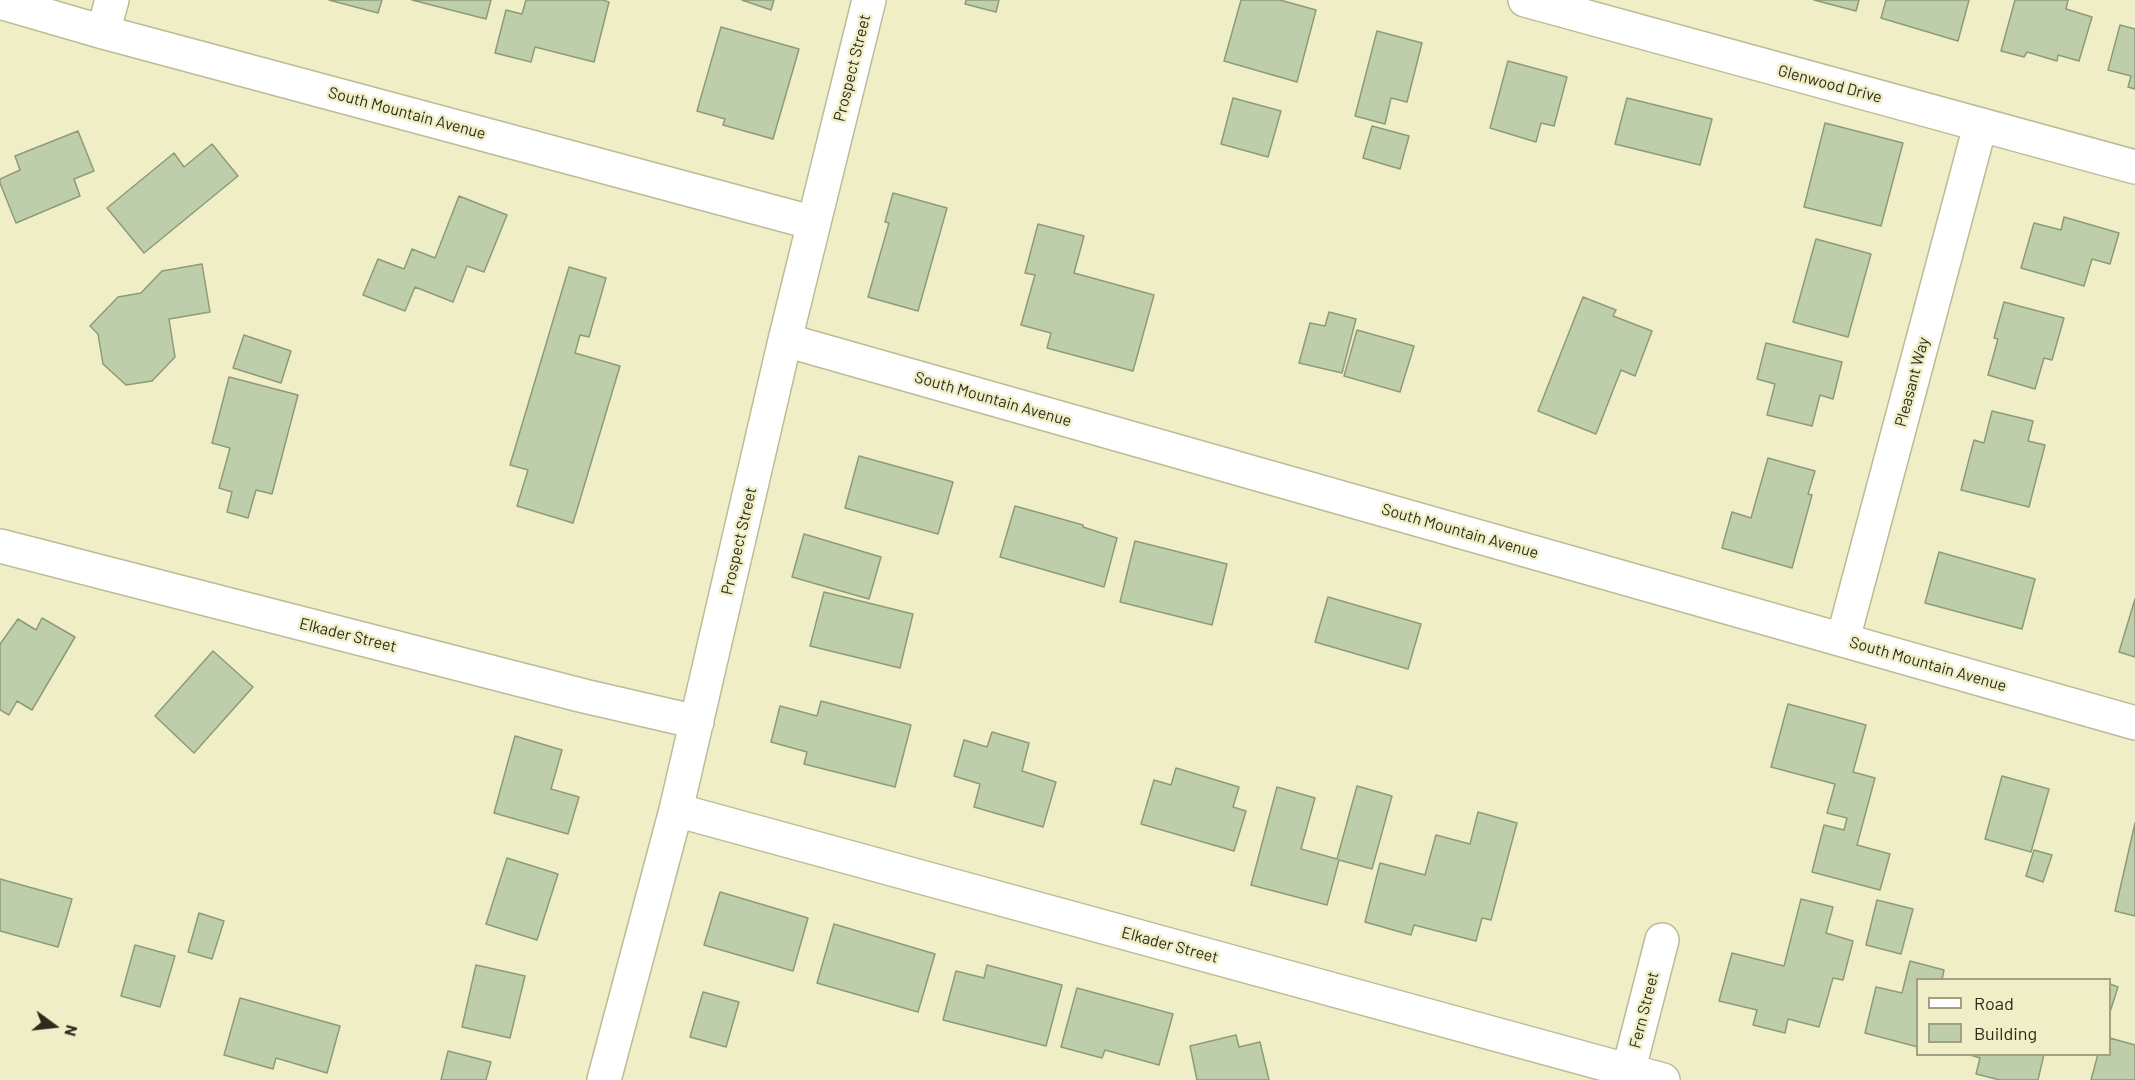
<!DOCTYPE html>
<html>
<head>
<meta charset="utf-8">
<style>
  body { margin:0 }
  #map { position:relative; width:2135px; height:1080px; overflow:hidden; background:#efeec6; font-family:Barlow,sans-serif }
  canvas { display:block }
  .legend { position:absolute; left:1916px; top:978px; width:195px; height:78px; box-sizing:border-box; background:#efeec6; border:2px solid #a1a082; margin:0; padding:8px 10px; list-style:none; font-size:18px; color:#2c2c1d }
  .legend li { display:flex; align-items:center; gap:12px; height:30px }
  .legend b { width:30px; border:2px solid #a1a082 }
  .north { position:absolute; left:24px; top:996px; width:60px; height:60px; -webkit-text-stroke:4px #efeec6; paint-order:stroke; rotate:105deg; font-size:16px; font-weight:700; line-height:24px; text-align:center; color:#2c2c1d }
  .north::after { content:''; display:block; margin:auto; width:21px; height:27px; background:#2c2c1d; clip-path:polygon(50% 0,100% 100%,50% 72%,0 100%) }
</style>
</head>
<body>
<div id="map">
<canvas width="2135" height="1080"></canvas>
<ul class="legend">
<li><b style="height:8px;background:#fff"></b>Road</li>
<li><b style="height:16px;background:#bfceaa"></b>Building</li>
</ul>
<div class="north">N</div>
</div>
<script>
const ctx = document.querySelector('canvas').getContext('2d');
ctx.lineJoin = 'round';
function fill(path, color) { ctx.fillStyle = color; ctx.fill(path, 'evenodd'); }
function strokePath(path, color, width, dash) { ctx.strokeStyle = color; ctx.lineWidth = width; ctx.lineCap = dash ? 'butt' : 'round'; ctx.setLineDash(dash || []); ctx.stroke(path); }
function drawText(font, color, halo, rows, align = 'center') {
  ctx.font = font + ' Barlow,sans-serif'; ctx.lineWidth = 5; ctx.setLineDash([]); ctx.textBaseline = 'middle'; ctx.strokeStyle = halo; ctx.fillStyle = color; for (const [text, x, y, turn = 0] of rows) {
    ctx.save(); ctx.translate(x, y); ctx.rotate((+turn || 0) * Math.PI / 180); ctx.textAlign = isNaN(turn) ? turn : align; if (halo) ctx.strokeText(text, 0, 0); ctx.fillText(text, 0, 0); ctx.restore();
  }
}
const building = new Path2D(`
  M329,0H382L378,13Z
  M412,0H491L486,19Z
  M526,0H603L609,2L594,62L535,47L531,62L495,53L506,10L522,14Z
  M742,0H774L771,10Z
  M966,0H999L996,12L965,4Z
  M1241,0H1280L1316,10L1297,82L1224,61Z
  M1814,0H1859L1856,11Z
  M1886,0H1969L1958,41L1881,18Z
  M2015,0H2068L2066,9L2092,17L2079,61L2058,55L2057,61L2027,52L2024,57L2001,51Z
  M2120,25L2135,29V89L2128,87L2131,76L2108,70Z
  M721,27L799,49L773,139L723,125L725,119L697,111Z
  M1377,31L1422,43L1407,102L1391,98L1385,124L1355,116Z
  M1508,61L1567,77L1554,126L1541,123L1536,142L1490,128Z
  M1233,98L1281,111L1268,157L1221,144Z
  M1627,98L1712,119L1700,165L1615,144Z
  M1825,123L1903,143L1881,226L1804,207Z
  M1372,126L1409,136L1400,169L1363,158Z
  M78,131L94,171L74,179L80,196L16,223L0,183V179L20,170L15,156Z
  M212,144L238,176L144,253L107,208L174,153L184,167Z
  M893,193L947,208L918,311L868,297L889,223L885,222Z
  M459,196L507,215L484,272L467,266L453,302L415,287L405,311L363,295L378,259L404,269L412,249L435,258Z
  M2064,217L2119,233L2110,264L2092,259L2084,286L2021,268L2034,223L2061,230Z
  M1038,224L1084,236L1074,273L1154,295L1133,371L1047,348L1051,333L1021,325L1035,275L1025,273Z
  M1816,239L1871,254L1848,337L1793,322Z
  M202,264L210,312L169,319L175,357L152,381L126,385L103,364L98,334L90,326L118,297L141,293L162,271Z
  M569,267L606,278L589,337L580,335L575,353L620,366L573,523L517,506L528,470L510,465Z
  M1583,297L1616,310L1613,316L1652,331L1635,376L1621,370L1596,434L1538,411Z
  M2004,302L2064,318L2052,360L2044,358L2035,389L1988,375L1998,339L1994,338Z
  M1329,312L1356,319L1342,373L1299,363L1310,323L1325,326Z
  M1357,330L1414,346L1400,392L1344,376Z
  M244,335L291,351L281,383L233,368Z
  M1766,343L1842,362L1833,399L1820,395L1812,426L1767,415L1775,384L1757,379Z
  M229,377L298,395L272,494L256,490L248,518L227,512L232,492L219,488L230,448L212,443Z
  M1992,411L2033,421L2028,441L2045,445L2029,507L1961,490L1974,440L1984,443Z
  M859,456L953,482L938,534L845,508Z
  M1768,458L1815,471L1808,494L1812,495L1792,568L1722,548L1732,512L1751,518Z
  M1015,506L1083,525V527L1117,538L1104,587L1000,557Z
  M804,534L881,557L869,599L792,577Z
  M1135,541L1227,564L1212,625L1120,602Z
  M1939,552L2035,579L2022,629L1925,603Z
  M824,592L913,614L900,668L810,646Z
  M1328,597L1421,624L1408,669L1315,642Z
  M2135,599V657L2119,652Z
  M42,618L75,637L32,710L17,701L9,715L0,710V644L18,619L36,630Z
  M213,651L253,687L194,753L155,716Z
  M821,701L911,725L895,787L804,764L807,752L771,742L780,706L817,716Z
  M1788,704L1866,725L1853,772L1875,778L1857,845L1890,854L1880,890L1812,872L1824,825L1844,830L1847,818L1827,813L1835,784L1771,767Z
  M992,732L1029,743L1022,771L1056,782L1043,827L974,807L980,784L954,776L964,740L987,747Z
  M515,736L562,750L551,789L579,797L568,834L494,813Z
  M1176,768L1239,787L1233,807L1246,811L1234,851L1141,824L1154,780L1171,785Z
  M2002,776L2049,789L2031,852L1985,839Z
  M1357,786L1392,796L1372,869L1339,860L1327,905L1251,885L1277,787L1315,798L1301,849L1337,859Z
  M1478,812L1517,823L1491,920L1482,918L1476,941L1414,925L1411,935L1365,922L1380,863L1425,875L1436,835L1470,844Z
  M2135,823V916L2115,911Z
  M2034,850L2052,855L2043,882L2026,876Z
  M507,858L558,874L537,940L486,924Z
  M0,879L72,899L58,947L0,931Z
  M720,892L808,918L793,971L704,945Z
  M1801,899L1833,907L1826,933L1853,941L1843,980L1833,978L1819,1027L1788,1019L1785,1033L1753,1025L1757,1010L1719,1001L1732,953L1784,966Z
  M1877,900L1913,909L1901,954L1866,945Z
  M199,913L224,921L212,959L188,952Z
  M834,924L935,954L918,1012L817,983Z
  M135,945L175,956L160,1007L121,996Z
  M1910,961L1944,970L1942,980H1918V1047L1865,1033L1876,987L1902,993Z
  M476,965L525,976L510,1038L462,1027Z
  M987,965L1062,985L1046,1046L943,1020L956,971L984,978Z
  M2110,984L2118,987L2110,1012Z
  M1077,988L1173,1014L1159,1065L1105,1050L1102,1058L1061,1047Z
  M703,992L739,1002L726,1047L690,1037Z
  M240,998L340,1026L327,1073L276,1058L273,1069L224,1055Z
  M1236,1035L1239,1047L1260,1042L1269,1080H1197L1190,1046Z
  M2110,1038L2135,1045V1080H2091L2098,1054H2110Z
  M448,1051L491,1062L486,1080H441Z
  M1967,1054H2044L2038,1080H2000L1976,1074L1980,1058Z`);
fill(building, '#bfceaa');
strokePath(building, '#8d9b78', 1.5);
const street = new Path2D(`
  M1525,0L2135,167
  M0,2L103,32L814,223
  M103,32L112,0
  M785,340L2135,723
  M0,546L584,696L697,722
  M1843,639L1980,126
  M676,810L1663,1080
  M604,1080L676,810L785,340L869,0
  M1626,1080L1662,940`);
strokePath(street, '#bdbb95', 36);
strokePath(street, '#fff', 33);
drawText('16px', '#2c2c1d', '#efeec6', [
  ["Prospect Street",852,68,-76],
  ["Glenwood Drive",1830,84,15],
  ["South Mountain Avenue",407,113,15],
  ["Pleasant Way",1912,382,-75],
  ["South Mountain Avenue",993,399,16],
  ["South Mountain Avenue",1460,531,16],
  ["Prospect Street",739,541,-77],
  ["Elkader Street",348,635,14],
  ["South Mountain Avenue",1928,664,16],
  ["Elkader Street",1170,945,15],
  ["Fern Street",1644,1010,-76]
]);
</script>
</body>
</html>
